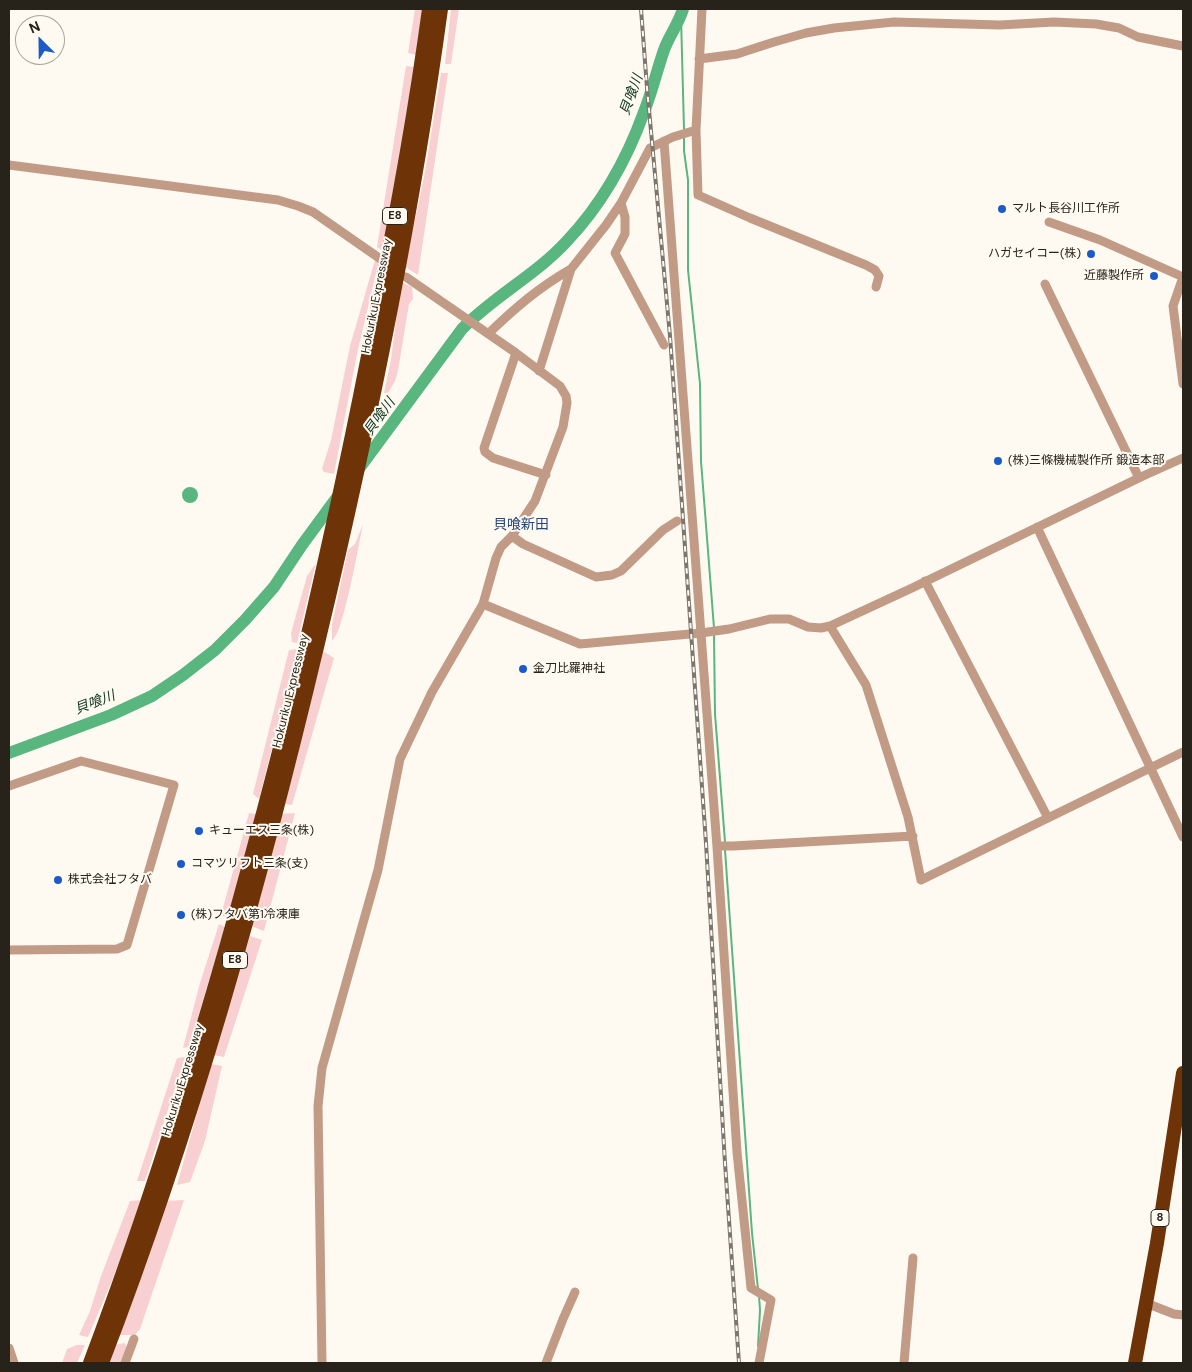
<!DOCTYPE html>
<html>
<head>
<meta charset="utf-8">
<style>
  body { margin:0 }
  #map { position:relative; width:1192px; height:1372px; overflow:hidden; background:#fffaf1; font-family:"DM Sans",sans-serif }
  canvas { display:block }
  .frame { position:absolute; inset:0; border:10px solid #27231a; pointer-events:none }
  .north { position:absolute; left:15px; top:15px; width:50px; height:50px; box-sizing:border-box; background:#fffaf1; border:1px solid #a9a49b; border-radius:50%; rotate:337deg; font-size:14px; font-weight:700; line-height:20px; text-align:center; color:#27231a }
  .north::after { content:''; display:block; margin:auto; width:18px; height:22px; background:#1b5bc7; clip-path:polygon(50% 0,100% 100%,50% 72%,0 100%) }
</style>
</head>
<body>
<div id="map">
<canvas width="1192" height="1372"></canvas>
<div class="frame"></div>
<div class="north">N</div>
</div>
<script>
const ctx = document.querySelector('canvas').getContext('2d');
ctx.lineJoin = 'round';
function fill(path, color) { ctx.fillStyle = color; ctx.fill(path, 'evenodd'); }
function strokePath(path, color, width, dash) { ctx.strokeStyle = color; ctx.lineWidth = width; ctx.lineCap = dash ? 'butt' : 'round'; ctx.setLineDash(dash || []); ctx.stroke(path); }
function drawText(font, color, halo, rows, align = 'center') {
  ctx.font = font + ' "DM Sans","Noto Sans JP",sans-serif'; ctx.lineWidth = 4; ctx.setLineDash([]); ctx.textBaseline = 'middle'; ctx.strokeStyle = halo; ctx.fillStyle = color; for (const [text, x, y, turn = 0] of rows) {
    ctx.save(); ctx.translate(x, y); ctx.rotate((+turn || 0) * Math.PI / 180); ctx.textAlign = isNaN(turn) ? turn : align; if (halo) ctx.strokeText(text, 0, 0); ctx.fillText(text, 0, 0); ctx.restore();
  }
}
fill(new Path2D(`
  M415,9H422L416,55L408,53Z
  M451,9H459L451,64H445Z
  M406,66L414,67L383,251L377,247Z
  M441,73H448L418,275L405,267L425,172Z
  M375,260H379L357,354L334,474L324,472L322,469L331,440L350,346Z
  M401,282L412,287L413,299L409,304L398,371L395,381L388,393H384L391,359Z
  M363,524C357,554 352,583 344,612C341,621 339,633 332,641V624L348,550L355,544Z
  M316,563L297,643L292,642L291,633L307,576Z
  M297,649L259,799L253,794L289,650Z
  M323,651L334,658L292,805L285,804Z
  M249,813L257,814L228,919L221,915Z
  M295,813L264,931L251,926L281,814Z
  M219,924L225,927L189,1047L183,1048L200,983Z
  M250,936L262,940L224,1057L213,1055Z
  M185,1057L145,1181H137L177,1058Z
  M211,1064L222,1066L205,1141L190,1182L177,1185Z
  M143,1200L111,1283L88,1337L79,1335L90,1311L101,1276L130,1201Z
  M184,1200L140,1329L135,1335H117L164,1201Z
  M125,1343L127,1348L121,1363H106L113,1345Z
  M77,1345H85L77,1363H62L67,1349Z`), '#f8d0d1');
fill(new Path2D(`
  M182 495a8 8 0 1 1 16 0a8 8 0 1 1-16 0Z`), '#58b67e');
strokePath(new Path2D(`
  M681,17L684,129
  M684,137V151L688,180V270L700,384L701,461L714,628
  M714,635L715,714L725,842
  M725,850L752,1233L758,1289
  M758,1346L760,1310L759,1296`), '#58b67e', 2);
strokePath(new Path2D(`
  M358,470L462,329C494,296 536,275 567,241C602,204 627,159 644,112C652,92 657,70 664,50C669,36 679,23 683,9
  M9,753L111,715L152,696L183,675L215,650L245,620L274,587L302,545L338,496`), '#58b67e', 12);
strokePath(new Path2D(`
  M702,9L696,130L698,195L750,218L866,265L875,270L879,276L876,287
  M699,59L737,54L774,42L806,33L834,28L894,22L1000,25L1054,22L1096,24L1119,28L1138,37L1183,46
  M664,141L717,847L737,1152L751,1288L771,1300L759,1363
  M9,165L278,200L298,206L313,212L382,260
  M621,203L625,217V234L615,253L664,345
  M1049,222L1100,240L1183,277
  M1183,277L1173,306L1183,384
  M1045,284L1139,478
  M488,334C515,308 538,288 571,269
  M516,353L484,448L485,452L493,458L546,475
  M539,371L571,269L606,225L621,203L650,148L673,137L696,130
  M1037,527L1183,837
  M512,536L523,544L596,577L612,575L621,571L663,530L677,521
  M925,581L1048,818
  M483,604L580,644L701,633L729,629L770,619H789L808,627L821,628L830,626L912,588L1143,476L1183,458
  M830,626L866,685L908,817L921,880L1183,752
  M9,786L81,761L174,785L127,945L117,949L9,950
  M717,847L721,846H733L913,836
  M1146,1303L1174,1314L1183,1315
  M9,1348L14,1363
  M125,1363L134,1339
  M322,1363L318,1106L322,1068L378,870L400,759L432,692L483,604L496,558L501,547L512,536L535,501L563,427L567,403L566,396L560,386L516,353L406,277
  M546,1363L563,1319L575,1292
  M904,1363L913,1258`), '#c29b86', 9);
strokePath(new Path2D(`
  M90,1363C176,1135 243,901 301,664C328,550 353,435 375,320C396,217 415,113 429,9
  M102,1363C192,1129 260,887 318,643C368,434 412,222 441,9
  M1135,1363L1157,1243L1183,1073`), '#6e3307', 14);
const rail = new Path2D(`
  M641,9L647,88L670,336L706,843L725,1163L739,1363`);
strokePath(rail, '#7c776e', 4);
strokePath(rail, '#fffaf1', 2, [5.5]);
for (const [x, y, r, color] of [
  [1002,209,5,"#1b5bc7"],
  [1091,254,5,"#1b5bc7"],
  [1154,276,5,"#1b5bc7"],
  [998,461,5,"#1b5bc7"],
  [523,669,5,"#1b5bc7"],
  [199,831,5,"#1b5bc7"],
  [181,864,5,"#1b5bc7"],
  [58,880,5,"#1b5bc7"],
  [181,915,5,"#1b5bc7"]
]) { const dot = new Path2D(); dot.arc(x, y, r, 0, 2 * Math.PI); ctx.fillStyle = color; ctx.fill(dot); strokePath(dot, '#fffaf1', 2); }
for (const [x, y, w] of [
  [395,216,25],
  [235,960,25],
  [1160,1218,18]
]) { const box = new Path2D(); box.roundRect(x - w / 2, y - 8.5, w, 17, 4); ctx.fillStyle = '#fffaf1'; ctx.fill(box); strokePath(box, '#27231a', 1); }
drawText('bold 11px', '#27231a', null, [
  ["E8",395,216],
  ["E8",235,960],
  ["8",1160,1218]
]);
drawText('12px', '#27231a', '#fffaf1', [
  ["マルト長谷川工作所",1012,209],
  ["ハガセイコー(株)",1081,254,"right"],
  ["近藤製作所",1144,276,"right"],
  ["(株)三條機械製作所 鍛造本部",1008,461],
  ["金刀比羅神社",533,669],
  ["キューエス三条(株)",209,831],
  ["コマツリフト三条(支)",191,864],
  ["株式会社フタバ",68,880],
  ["(株)フタバ第1冷凍庫",191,915]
], 'left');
drawText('12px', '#27231a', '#fffaf1', [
  ["Hokuriku Expressway",377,296,-79],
  ["Hokuriku Expressway",291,691,-76],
  ["Hokuriku Expressway",183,1080,-73]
]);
drawText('italic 14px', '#0e3720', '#fffaf1', [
  ["貝喰川",632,95,-70],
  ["貝喰川",380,417,-54],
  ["貝喰川",95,703,-21]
]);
drawText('14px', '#27477e', '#fffaf1', [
  ["貝喰新田",521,525]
]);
</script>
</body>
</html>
